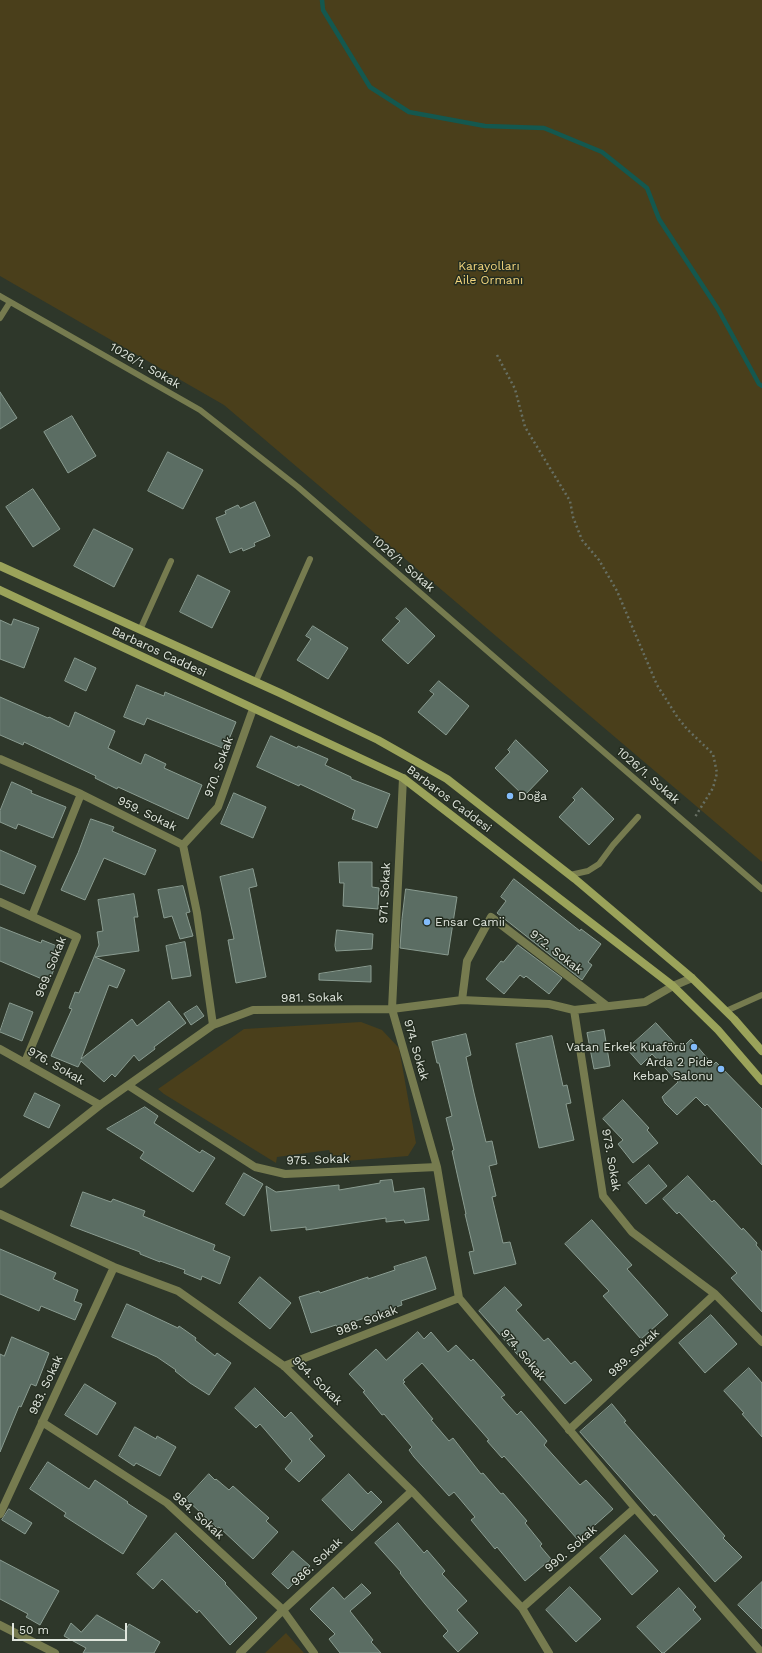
<!DOCTYPE html>
<html>
<head>
<meta charset="utf-8">
<style>
  body { margin:0 }
  #map { position:relative; width:762px; height:1653px; overflow:hidden; background:#2e372a; font-family:"Work Sans",sans-serif }
  canvas { display:block }
  .scale { position:absolute; left:12px; top:1623px; width:115px; height:18px; box-sizing:border-box; border:2px solid #e0e6dd; border-top:0; padding-left:5px; font-size:12px; line-height:14px; white-space:nowrap; color:#e0e6dd; -webkit-text-stroke:3px #242d20; paint-order:stroke }
</style>
</head>
<body>
<div id="map">
<canvas width="762" height="1653"></canvas>
<div class="scale">50 m</div>
</div>
<script>
const ctx = document.querySelector('canvas').getContext('2d');
ctx.lineJoin = 'round';
function fill(path, color) { ctx.fillStyle = color; ctx.fill(path, 'evenodd'); }
function strokePath(path, color, width, dash) { ctx.strokeStyle = color; ctx.lineWidth = width; ctx.lineCap = dash ? 'butt' : 'round'; ctx.setLineDash(dash || []); ctx.stroke(path); }
function drawText(font, color, halo, rows, align = 'center') {
  ctx.font = font + ' "Work Sans",sans-serif'; ctx.lineWidth = 3; ctx.setLineDash([]); ctx.textBaseline = 'middle'; ctx.strokeStyle = halo; ctx.fillStyle = color; for (const [text, x, y, turn = 0] of rows) {
    ctx.save(); ctx.translate(x, y); ctx.rotate((+turn || 0) * Math.PI / 180); ctx.textAlign = isNaN(turn) ? turn : align; if (halo) ctx.strokeText(text, 0, 0); ctx.fillText(text, 0, 0); ctx.restore();
  }
}
fill(new Path2D(`
  M0,0H762V862L224,405L0,276Z
  M361,1022L382,1030L399,1048L416,1143L408,1156L334,1162L329,1150L277,1157L276,1163L164,1094L158,1089L244,1029Z
  M286,1633L304,1653H265Z`), '#4a3f1b');
strokePath(new Path2D(`
  M322,0L323,10L370,87L409,112L485,126L544,128L602,152L647,188L659,219L718,309L759,384L762,386`), '#14584f', 4.5);
const building = new Path2D(`
  M0,392L17,418L0,429Z
  M72,416L96,456L68,473L44,432Z
  M168,452L203,470L183,509L148,491Z
  M33,489L60,529L33,547L6,507Z
  M255,502L270,536L254,543L255,546L243,551L242,548L230,553L216,518L226,514L225,511L238,505L240,508Z
  M94,529L133,549L114,587L74,566Z
  M198,575L230,591L212,628L180,612Z
  M406,608L435,636L408,664L382,640L400,621L396,618Z
  M14,619L39,628L24,668L0,659V620L11,625Z
  M313,626L348,648L328,679L297,660L311,639L306,636Z
  M75,658L96,668L86,691L65,681Z
  M439,681L469,706L446,735L418,712L434,694L430,691Z
  M137,685L164,696L165,692L236,722L225,749L147,718L144,725L124,717Z
  M0,697L48,718L49,717L69,727L75,712L115,731L108,748L141,764L145,754L166,764L164,768L202,785L188,819L118,787L117,789L95,778L96,776L24,742L23,745L0,735Z
  M271,736L297,748L298,746L328,759L325,765L351,777V779L390,794L377,828L352,819L355,810L300,784L299,786L257,767Z
  M516,740L548,771L524,796L495,768L510,752L508,750Z
  M12,782L32,791L31,793L66,807L53,838L18,824L16,829L0,822V811Z
  M582,788L614,819L589,845L559,817L575,800L573,798Z
  M234,793L266,807L253,838L221,824Z
  M91,819L114,827L112,831L156,850L145,875L104,858L85,900L61,890L78,853Z
  M0,850L36,866L24,894L0,884Z
  M339,862H372V887L379,888L378,909L343,906L344,883H340Z
  M253,869L257,886L249,888L266,977L236,983L228,940L234,939L220,877Z
  M514,879L580,931L581,929L601,944L588,962L592,965L582,980L497,913L506,901L501,897Z
  M183,886L190,912L186,913L193,936L180,939L172,916L164,918L158,890Z
  M406,889L457,897L448,955L400,948L402,919Z
  M134,894L138,917H134L139,951L95,957L125,970L117,988L109,985L81,1059L132,1019L137,1026L169,1001L186,1023L154,1047L155,1049L139,1061L134,1055L115,1077L112,1074L104,1082L81,1061L78,1067L51,1056L72,1009L69,1008L75,992L79,993L99,945L97,932L103,931L98,900Z
  M0,927L41,943L42,940L62,948L49,982L0,961Z
  M337,930L373,934L372,949L336,951L335,946Z
  M185,942L191,976L172,979L166,946Z
  M518,945L562,978L549,994L526,976L524,978L520,975L504,994L486,979L501,961L503,962Z
  M371,966V982L319,980V974Z
  M10,1003L33,1012L22,1041L0,1032Z
  M197,1006L204,1016L191,1025L184,1014Z
  M656,1023L678,1047L680,1045L682,1048L691,1039L713,1065L716,1062L762,1109V1165L707,1104L705,1106L696,1097L677,1115L665,1103L662,1097L678,1082L652,1054L641,1065L627,1049Z
  M604,1030L610,1066L594,1069L587,1033Z
  M466,1034L471,1055L466,1057L474,1093L486,1142L492,1141L497,1164L489,1166L496,1196L492,1197L503,1243L510,1242L516,1264L474,1274L469,1252L474,1251L465,1214H466L452,1151L454,1150L446,1118L452,1116L439,1063H437L432,1042Z
  M552,1036L563,1086L567,1085L571,1103L566,1104L574,1140L539,1148L516,1044Z
  M35,1093L60,1105L49,1128L24,1116Z
  M623,1100L649,1128L647,1130L658,1143L633,1163L618,1144L623,1140L603,1119Z
  M145,1107L158,1116L154,1123L200,1153L202,1150L215,1158L193,1192L140,1158L144,1152L107,1129Z
  M649,1165L667,1186L646,1204L628,1183Z
  M244,1173L263,1184L244,1216L226,1204Z
  M688,1176L712,1202L714,1200L742,1230L743,1228L757,1243L756,1245L762,1252V1312L731,1278L737,1273L679,1212L677,1214L663,1199Z
  M392,1180L394,1192L424,1188L429,1220L405,1223L404,1220L386,1222V1218L306,1230V1227L271,1231L266,1186L276,1192L339,1185V1190L380,1183V1181Z
  M83,1192L111,1202L113,1199L145,1211L143,1216L215,1245L213,1250L230,1257L220,1284L202,1276L201,1280L184,1273L185,1270L160,1261V1262L140,1254V1252L71,1226Z
  M592,1220L632,1265L627,1269L668,1315L641,1339L603,1296L609,1291L565,1244Z
  M0,1249L56,1273L53,1279L78,1290L74,1301L82,1304L75,1320L41,1306L39,1311L0,1294Z
  M426,1257L436,1289L401,1301L402,1305L353,1322V1323L337,1328L336,1325L311,1333L299,1297L319,1291L320,1293L368,1277V1279L395,1270L394,1267Z
  M260,1277L291,1303L270,1329L239,1303Z
  M505,1287L522,1305L516,1310L544,1341L548,1338L571,1364L575,1361L592,1380L565,1404L541,1377L539,1379L479,1311Z
  M127,1304L178,1328L179,1326L196,1338L195,1340L215,1356L217,1353L231,1363L209,1395L190,1383L175,1371L176,1370L157,1357L112,1337Z
  M711,1315L737,1344L705,1373L679,1343Z
  M418,1332L424,1339L431,1332L448,1352L456,1345L471,1361L473,1359L505,1395L501,1397L517,1415L521,1411L547,1441L544,1445L580,1485L586,1480L613,1509L578,1540L521,1475L504,1456L502,1458L487,1441L489,1440L422,1363L403,1380L405,1382L403,1383L433,1419L431,1420L449,1441L453,1438L481,1474L483,1473L501,1494L503,1493L527,1521L525,1523L542,1544L540,1546L551,1559L525,1581L497,1547L495,1549L471,1520L475,1517L454,1492L449,1496L414,1457L409,1450L412,1447L384,1414L382,1415L363,1392L365,1391L349,1374L376,1349L386,1360Z
  M12,1337L49,1353L36,1386L31,1384L21,1407L19,1406L0,1452V1354L4,1356Z
  M749,1368L762,1383V1437L742,1414L744,1413L724,1391Z
  M85,1384L116,1403L97,1435L65,1415Z
  M255,1388L285,1418L291,1412L313,1436L309,1439L325,1456L299,1482L285,1469L292,1461L260,1424L256,1428L235,1408Z
  M612,1404L626,1421L624,1422L638,1438L725,1536L723,1538L742,1557L715,1582L655,1514L654,1516L580,1432Z
  M135,1427L156,1439L157,1436L176,1447L160,1476L136,1463L134,1466L119,1456Z
  M48,1462L89,1489L95,1480L128,1502L127,1503L147,1516L123,1554L64,1516L66,1513L30,1489Z
  M209,1474L215,1480L216,1479L229,1490L233,1486L269,1518L266,1521L278,1532L253,1559L219,1527L217,1528L186,1499Z
  M349,1474L368,1494L371,1491L382,1502L352,1531L322,1500Z
  M9,1509L32,1523L25,1534L2,1520Z
  M398,1523L424,1553L427,1550L445,1571L442,1574L467,1601L457,1610L478,1633L458,1652L443,1636L448,1631L425,1604L400,1573L401,1572L375,1543Z
  M176,1533L226,1583L225,1584L257,1618L230,1645L199,1610L197,1613L162,1579L153,1589L137,1574Z
  M625,1535L658,1571L632,1595L600,1558Z
  M293,1551L310,1566L288,1589L272,1574Z
  M0,1560L59,1591L40,1625L26,1617L28,1614L0,1599Z
  M762,1582V1629L738,1605Z
  M362,1584L371,1593L350,1611L373,1640L371,1642L381,1653H340L329,1639L335,1634L310,1609L333,1587L344,1599Z
  M570,1587L601,1619L576,1642L546,1610Z
  M679,1588L696,1607L693,1610L701,1619L664,1653H662L637,1627Z
  M97,1615L125,1631L129,1624L160,1642L154,1653H83L86,1648L64,1636L71,1623L81,1632Z`);
fill(building, '#5b6d63');
strokePath(building, '#8a9c91', 1);
strokePath(new Path2D(`
  M497,355L515,389L525,427L570,501L573,517L582,540L599,560L617,591L657,685L678,718L687,729L713,754L717,773L713,788L695,817`), '#676f63', 2.5, [2, 3]);
strokePath(new Path2D(`
  M0,296L200,410L298,487L762,889
  M0,318L10,302
  M140,630L171,561
  M256,681L310,559
  M570,875L588,871L599,864L613,845L638,817
  M726,1011L762,995`), '#767b4f', 6);
strokePath(new Path2D(`
  M0,759L81,794L183,845
  M403,778L392,1009L437,1167L459,1298L635,1508L762,1653
  M183,845L197,913L213,1025
  M183,845L218,807L253,709
  M0,902L77,937L25,1062
  M32,916L81,794
  M462,1000L467,961L491,917L607,1006
  M574,1010L603,1196L632,1232L715,1294L762,1342
  M0,1049L100,1105
  M129,1086L255,1167L285,1174L437,1167
  M0,1184L100,1105L213,1025L253,1010L392,1009L462,1000L549,1004L574,1010L645,1002L673,986L692,978
  M0,1214L114,1267L178,1291L284,1366L412,1491L522,1608L549,1653
  M284,1366L459,1298
  M42,1422L167,1503L283,1610L314,1653
  M569,1430L715,1294
  M0,1514L114,1267
  M522,1608L635,1508
  M0,1625L55,1653
  M240,1653L283,1610L412,1491`), '#767b4f', 8);
strokePath(new Path2D(`
  M0,566L280,693L378,740L447,779L575,879L692,978L734,1019L762,1051
  M0,590L403,778L673,986L718,1030L762,1081`), '#9ba35a', 8);
for (const [x, y, r, color] of [
  [510,796,4,"#83bcfb"],
  [427,922,4,"#83bcfb"],
  [694,1047,4,"#83bcfb"],
  [721,1069,4,"#83bcfb"]
]) { const dot = new Path2D(); dot.arc(x, y, r, 0, 2 * Math.PI); ctx.fillStyle = color; ctx.fill(dot); strokePath(dot, '#242d20', 1.5); }
drawText('12px', '#f3d57d', '#242d20', [
  ["Karayolları",489,266],
  ["Aile Ormanı",489,280]
]);
drawText('12px', '#e0e6dd', '#242d20', [
  ["1026/1. Sokak",145,366,30],
  ["1026/1. Sokak",403,564,41],
  ["Barbaros Caddesi",159,652,25],
  ["970. Sokak",219,767,-70],
  ["1026/1. Sokak",648,776,41],
  ["Barbaros Caddesi",449,799,37],
  ["959. Sokak",147,814,26],
  ["971. Sokak",385,893,-87],
  ["972. Sokak",556,952,38],
  ["969. Sokak",51,967,-68],
  ["981. Sokak",312,998,-1],
  ["974. Sokak",416,1050,74],
  ["976. Sokak",56,1066,30],
  ["975. Sokak",318,1160,-2],
  ["973. Sokak",611,1160,80],
  ["988. Sokak",367,1321,-21],
  ["989. Sokak",634,1353,-43],
  ["974. Sokak",523,1355,50],
  ["954. Sokak",317,1381,44],
  ["983. Sokak",46,1385,-65],
  ["984. Sokak",198,1516,42],
  ["990. Sokak",571,1549,-41],
  ["986. Sokak",317,1562,-43]
]);
drawText('12px', '#e0e6dd', '#242d20', [
  ["Doğa",518,796],
  ["Ensar Camii",435,922],
  ["Vatan Erkek Kuaförü",686,1047,"right"],
  ["Arda 2 Pide",713,1062,"right"],
  ["Kebap Salonu",713,1076,"right"]
], 'left');
</script>
</body>
</html>
